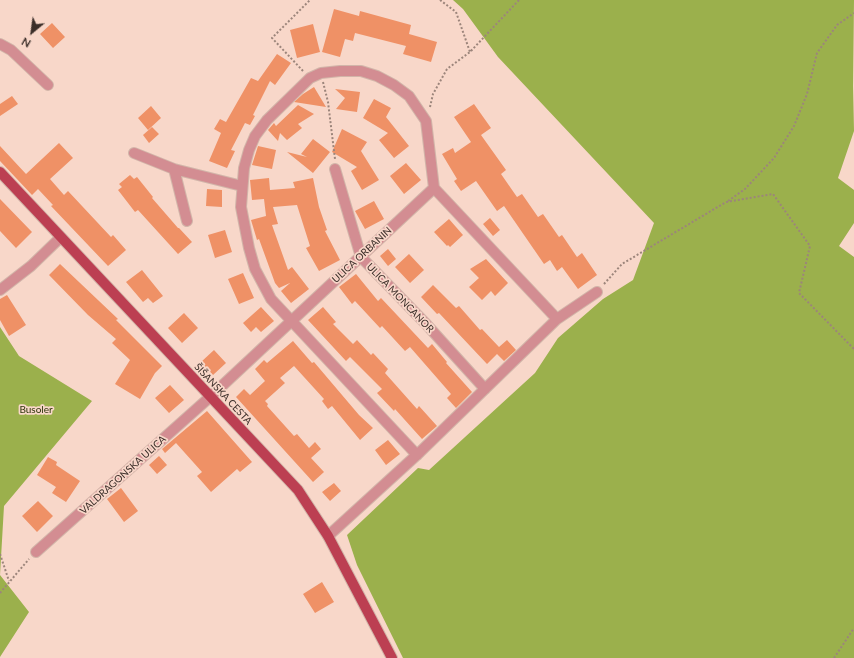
<!DOCTYPE html>
<html>
<head>
<meta charset="utf-8">
<style>
  body { margin:0 }
  #map { position:relative; width:854px; height:658px; overflow:hidden; background:#f8d7c9; font-family:Lato,sans-serif }
  canvas { display:block }
  .north { position:absolute; left:12px; top:12px; width:40px; height:40px; -webkit-text-stroke:3px #f8d7c9; paint-order:stroke; rotate:209deg; font-size:11px; font-weight:700; line-height:16px; text-align:center; color:#3b2e29 }
  .north::after { content:''; display:block; margin:auto; width:14px; height:18px; background:#3b2e29; clip-path:polygon(50% 0,100% 100%,50% 72%,0 100%) }
</style>
</head>
<body>
<div id="map">
<canvas width="854" height="658"></canvas>
<div class="north">N</div>
</div>
<script>
const ctx = document.querySelector('canvas').getContext('2d');
ctx.lineJoin = 'round';
function fill(path, color) { ctx.fillStyle = color; ctx.fill(path, 'evenodd'); }
function strokePath(path, color, width, dash) { ctx.strokeStyle = color; ctx.lineWidth = width; ctx.lineCap = dash ? 'butt' : 'round'; ctx.setLineDash(dash || []); ctx.stroke(path); }
function drawText(font, color, halo, rows, align = 'center') {
  ctx.font = font + ' Lato,sans-serif'; ctx.lineWidth = 3.5; ctx.setLineDash([]); ctx.textBaseline = 'middle'; ctx.strokeStyle = halo; ctx.fillStyle = color; for (const [text, x, y, turn = 0] of rows) {
    ctx.save(); ctx.translate(x, y); ctx.rotate((+turn || 0) * Math.PI / 180); ctx.textAlign = isNaN(turn) ? turn : align; if (halo) ctx.strokeText(text, 0, 0); ctx.fillText(text, 0, 0); ctx.restore();
  }
}
fill(new Path2D(`
  M453,0H854L853,86L854,131L838,178L854,190V223L839,246L854,257V658H403L357,565L347,535L418,468L429,470L535,373L558,338L603,299L633,280L654,223L498,57L463,9Z
  M0,327L19,356L92,401L4,506L0,575L29,612L0,657Z`), '#9bb04c');
fill(new Path2D(`
  M334,9L359,16L360,11L411,25L409,34L437,42L431,62L403,54L406,46L355,33L353,41L345,39L340,57L322,52Z
  M52,23L65,37L53,48L40,34Z
  M313,24L320,52L297,58L290,30Z
  M277,54L291,63L275,85L270,81L253,115L255,116L250,125L245,123L231,150L235,151L227,168L209,161L221,133L214,129L220,119L226,122L251,78L258,81Z
  M314,87L326,107L294,102L303,94Z
  M335,89L360,92L357,112L336,109L345,98Z
  M12,96L18,104L0,116V104Z
  M374,99L391,108L386,117L409,146L394,158L379,140L388,133L363,118Z
  M474,104L491,128L481,135L506,170L501,174L517,197L522,194L538,217L543,214L559,237L562,235L577,257L582,253L597,275L578,289L562,267L557,271L550,260L544,264L504,206L497,211L476,181L461,191L454,181L457,179L442,154L453,148L455,153L471,142L454,117Z
  M298,105L314,114L298,124L302,128L287,140L280,133L278,141L268,130L274,123L276,126Z
  M151,106L161,118L148,130L138,118Z
  M152,127L159,134L149,143L143,135Z
  M342,129L367,142L361,151L379,180L362,190L351,171L357,167L332,152Z
  M313,139L330,152L313,173L287,152L307,157L301,154Z
  M59,143L73,158L50,179L64,195L68,191L111,237L113,235L126,250L108,266L51,206L53,205L38,189L32,195L0,161V146L26,174Z
  M258,146L276,150L272,169L252,165Z
  M406,163L421,180L404,194L390,176Z
  M130,175L134,179L137,177L153,197L152,198L178,228H179L192,242L178,254L138,210L135,212L118,190L122,187L119,184Z
  M269,178L270,190L295,188L293,182L313,178L319,207L327,230L325,231L340,260L319,271L306,248L310,246L297,205L273,207L278,224L272,225L288,270L292,267L309,289L291,303L281,291L290,283L279,288L275,283L259,239L257,240L251,220L266,216L264,199L252,200L250,180Z
  M207,189L222,190V207L206,206Z
  M0,199L32,232L16,248L0,231Z
  M374,201L384,219L365,229L355,211Z
  M490,218L500,230L493,236L483,224Z
  M449,219L463,235L450,247L448,245L447,246L434,232Z
  M225,230L232,252L215,258L208,235Z
  M388,249L396,259L388,266L380,256Z
  M409,254L424,270L410,283L395,267Z
  M486,259L508,283L495,296L491,291L482,300L469,287L479,278L470,269Z
  M60,264L118,319L116,320L162,366L155,373L140,399L115,384L130,360L112,343L116,339L88,315L49,275Z
  M142,270L163,296L153,303L148,298L143,302L126,282Z
  M243,273L254,298L239,304L228,279Z
  M356,274L378,301L381,298L428,348L432,344L447,362L446,363L472,392L456,408L447,398L451,394L410,347L405,351L382,326L380,328L355,301L352,304L339,287Z
  M433,285L456,308L459,306L480,330L482,329L499,347L507,340L516,350L504,361L497,354L487,364L439,313L437,314L421,297Z
  M7,295L26,325L9,336L0,320V299Z
  M261,307L274,321L261,332L256,327L251,332L243,323Z
  M323,307L336,322L333,324L353,344L357,340L371,355L373,353L388,369L385,373L417,409L419,406L437,426L422,439L395,409L394,411L377,393L382,389L350,357L346,361L308,320Z
  M184,313L198,328L182,343L168,328Z
  M293,341L312,363L314,362L359,415L373,428L360,440L332,406L328,409L322,401L324,399L294,366L280,378L285,383L265,401L268,404L267,406L294,436L297,434L309,448L315,442L321,449L311,458L324,472L313,482L236,397L244,389L250,395L265,381L255,369L264,360L267,363Z
  M214,350L226,363L213,375L201,362Z
  M170,385L184,400L169,413L155,398Z
  M207,411L252,462L240,472L237,469L211,492L197,476L202,472L176,443L165,453L162,449Z
  M388,440L400,454L386,465L375,450Z
  M159,456L167,465L157,474L149,465Z
  M48,457L57,462L56,465L80,481L66,502L52,493L56,487L37,475Z
  M334,483L341,491L330,501L322,492Z
  M121,488L138,511L124,522L107,499Z
  M38,501L53,516L37,532L22,516Z
  M322,582L334,602L315,613L303,594Z`), '#ef9166');
const minor = new Path2D(`
  M0,44L11,50L48,85
  M134,153L174,169L242,186
  M174,169L187,221
  M335,169L361,257L427,325L485,389
  M0,290L31,266L60,238
  M417,455L271,299L255,269L249,248L241,207L244,168L249,150L255,136L267,120L310,78L321,73L340,71H361L377,76L394,85L409,96L426,121L434,188L557,319
  M328,536L420,452L557,319L597,292
  M36,552L210,397L434,188`);
const major = new Path2D(`
  M0,172L298,490L328,536L392,658`);
strokePath(minor, '#d2b5a9', 12);
strokePath(major, '#d2b5a9', 12);
strokePath(new Path2D(`
  M440,0L456,12L470,52
  M303,71L272,38L310,0
  M323,82L328,102L335,159
  M430,107L433,94L447,69L470,52L519,0
  M728,201L745,189L774,158L794,126L807,94L817,53L837,25L854,13
  M604,284L622,264L726,202L773,194L810,246L799,293L854,349
  M0,554L9,581
  M0,593L29,559
  M834,658L854,628`), '#9c857b', 2, [2, 2]);
strokePath(minor, '#d38d92', 10);
strokePath(major, '#bc3f52', 10);
drawText('10px', '#3b2e29', '#f8d7c9', [
  ["ULICA ORBANIN",362,255,-43],
  ["ULICA MONCANOR",400,298,46],
  ["ŠIŠANSKA CESTA",223,394,47],
  ["VALDRAGONSKA ULICA",123,475,-42]
]);
drawText('10px', '#2c340a', '#f8d7c9', [
  ["Busoler",36,410]
]);
</script>
</body>
</html>
